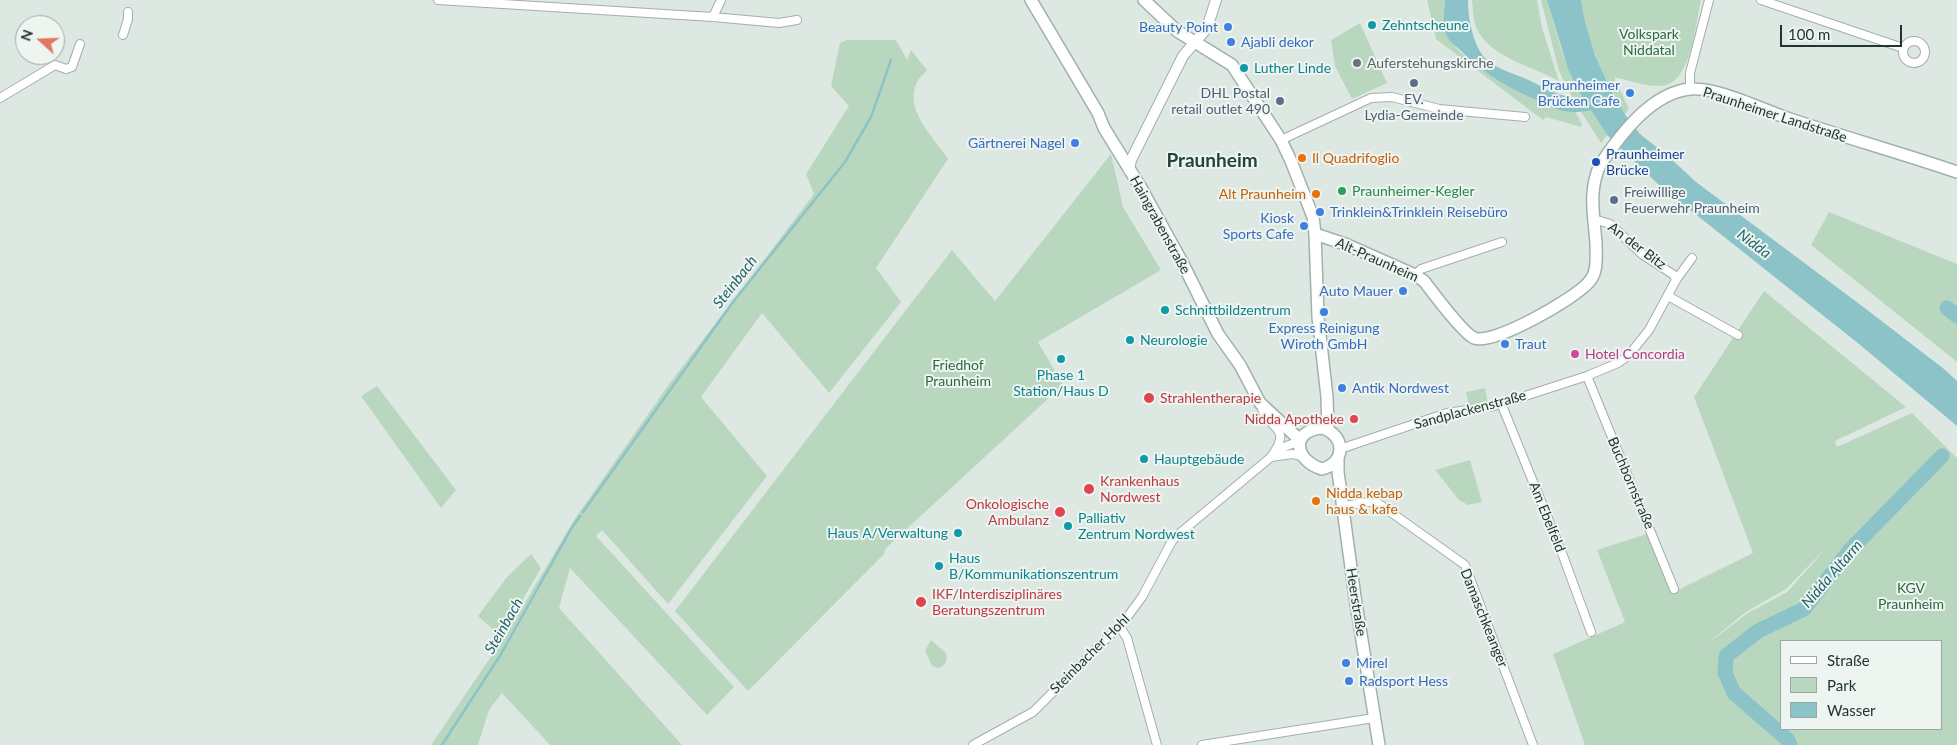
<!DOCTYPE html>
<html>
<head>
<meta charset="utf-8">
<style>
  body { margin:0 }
  #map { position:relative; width:1957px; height:745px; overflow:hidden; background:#dee8e3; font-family:Lato,sans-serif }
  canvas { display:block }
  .legend { position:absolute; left:1780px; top:640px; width:162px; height:90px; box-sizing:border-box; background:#eef5f1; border:1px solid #9ca8a3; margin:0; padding:6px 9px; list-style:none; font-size:15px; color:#21352f }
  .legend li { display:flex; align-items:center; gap:10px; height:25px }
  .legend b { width:25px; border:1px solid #9ca8a3 }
  .north { position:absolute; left:15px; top:15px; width:50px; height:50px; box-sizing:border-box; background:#eef5f1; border:1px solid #9ca8a3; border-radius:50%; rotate:290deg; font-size:14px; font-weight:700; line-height:20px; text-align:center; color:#21352f }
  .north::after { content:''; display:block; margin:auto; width:18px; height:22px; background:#e27862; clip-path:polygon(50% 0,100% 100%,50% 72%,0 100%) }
  .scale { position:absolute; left:1780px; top:25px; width:122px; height:22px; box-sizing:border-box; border:2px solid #21352f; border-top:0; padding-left:6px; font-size:15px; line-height:18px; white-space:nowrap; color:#21352f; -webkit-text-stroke:4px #eef5f1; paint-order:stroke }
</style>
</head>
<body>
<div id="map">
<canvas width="1957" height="745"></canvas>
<ul class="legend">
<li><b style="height:6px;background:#fff"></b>Straße</li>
<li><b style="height:14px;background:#b9d7bf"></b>Park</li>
<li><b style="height:14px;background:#8bc3c8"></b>Wasser</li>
</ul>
<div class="north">N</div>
<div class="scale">100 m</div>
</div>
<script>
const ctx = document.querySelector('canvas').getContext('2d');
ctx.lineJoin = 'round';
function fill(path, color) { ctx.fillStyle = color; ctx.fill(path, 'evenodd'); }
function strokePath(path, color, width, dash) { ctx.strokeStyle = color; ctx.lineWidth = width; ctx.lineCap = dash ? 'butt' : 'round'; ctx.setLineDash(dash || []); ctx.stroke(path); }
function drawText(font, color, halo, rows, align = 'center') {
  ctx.font = font + ' Lato,sans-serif'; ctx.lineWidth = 4; ctx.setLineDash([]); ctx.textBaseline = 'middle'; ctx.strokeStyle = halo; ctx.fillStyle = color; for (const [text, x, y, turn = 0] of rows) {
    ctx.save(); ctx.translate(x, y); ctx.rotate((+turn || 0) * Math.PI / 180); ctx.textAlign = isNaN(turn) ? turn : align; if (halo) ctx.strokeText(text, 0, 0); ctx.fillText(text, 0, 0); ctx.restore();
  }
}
fill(new Path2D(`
  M1427,0H1445C1444,12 1441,27 1448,38C1470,71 1531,92 1566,110L1570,103L1582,124L1581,127L1546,117L1543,120L1436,39Z
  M1472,0H1537L1542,28L1559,81C1532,66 1488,57 1476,27C1473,19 1473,9 1472,0Z
  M1541,0H1547C1557,34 1565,71 1585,101L1573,99L1559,71Z
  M1581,0H1701C1695,24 1692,85 1660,86C1646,87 1628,80 1614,77L1629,109L1625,114C1605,79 1586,41 1581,0Z
  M1360,23L1387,83L1352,99L1335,66L1331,40Z
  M847,40H896L907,60L911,50L927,70C924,74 919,78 917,82C903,110 934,137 948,159L876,268L901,302L829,393L762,313L701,397L767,476L668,604L602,530L596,536L734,687L707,715L570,568L559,608L682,745H550L502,693L489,710L478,745H431L505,636L576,517L670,383L814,194L806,174L849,106L831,86L840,43Z
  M1578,107H1589L1607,135L1601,143Z
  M1111,154L1123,207L1161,270L1038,342L1063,385L886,548L884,554L748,691L675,611L952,250L995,301Z
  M1829,212L1957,264V362L1811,245Z
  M1764,291L1906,407L1835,441L1837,447L1912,413L1957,458V745H1585L1553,654L1625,622L1597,550L1656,531L1676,591L1753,553L1694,397ZM1829,545L1787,592L1748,613L1704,646L1746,612L1786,589ZM1781,641H1941V729H1781Z
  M377,386L456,490L441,508L361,396Z
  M1485,388L1488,404L1469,408L1466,392Z
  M1470,460L1482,502L1468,505L1459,500L1435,470Z
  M531,554L541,568L501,637L478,616L507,577Z
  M931,640L946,653C948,660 946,665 939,668L932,666L925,651Z`), '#b9d7bf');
fill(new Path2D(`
  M1445,0H1468C1468,18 1473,46 1486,59C1499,71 1520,75 1535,83C1547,89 1557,97 1568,105L1565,109C1526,99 1487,78 1459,49C1455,46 1450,42 1448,38C1441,27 1444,12 1445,0Z
  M1547,0H1581L1585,22L1595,55L1610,88L1626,116L1640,134L1669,157L1696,182L1866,309L1944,369L1957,381V426L1859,344L1660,186L1607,135L1578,90L1568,69Z`), '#8bc3c8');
strokePath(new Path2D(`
  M583,512L733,302L845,162L871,117L891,60
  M442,745L501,654L571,529L580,516`), '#8bc3c8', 2.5);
strokePath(new Path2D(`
  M1549,98C1567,107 1582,106 1600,100
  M1947,308L1957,316
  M1790,745L1787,739L1734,693L1725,673L1726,656L1758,631L1804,609L1849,551L1942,456`), '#8bc3c8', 15);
const minor = new Path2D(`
  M438,0L713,17L779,23L797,20
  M1761,0L1903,48
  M713,17L721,0
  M123,35L128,19V12
  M1903 52a11 11 0 1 1 22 0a11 11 0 1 1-22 0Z
  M1690,89V73L1709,0
  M0,98L55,65L66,69L72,67L80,44
  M1281,140L1371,98L1392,97L1439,109L1525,117
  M1594,219L1610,224L1643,255L1674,275L1676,280
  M1415,275L1421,269L1502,242
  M1668,296L1738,335
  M1587,376L1674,589
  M1501,403L1562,553L1591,632
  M1340,449L1447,413L1494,406L1587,376L1618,363L1628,356L1649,330L1676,280L1692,258
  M1276,450L1300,441
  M1271,457L1292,454L1302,456
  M1344,506L1375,501L1465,565L1533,745
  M1120,627L1127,638L1157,745
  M973,745L1033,712L1112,633L1120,627L1142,597L1172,541L1180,533L1271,457C1293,426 1270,431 1262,409
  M1202,745L1374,718`);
const tertiary = new Path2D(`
  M1129,170L1131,160L1183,56L1207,28L1216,0`);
const secondary = new Path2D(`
  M1031,0L1098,113L1104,128L1141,188L1183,264L1218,334L1240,365L1260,403L1300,440
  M1144,0L1177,31L1232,65L1281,140L1291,161L1313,217L1315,234L1318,317L1327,397L1328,430
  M1315,234L1345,244L1415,275L1424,281C1433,293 1463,333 1474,338C1493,346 1575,298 1588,283C1592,279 1594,275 1595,270C1597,261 1596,252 1596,243C1594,216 1588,191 1600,165C1620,135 1651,93 1690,89C1717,87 1761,109 1787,118C1844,137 1901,153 1957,172
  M1322,428C1346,435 1346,463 1322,469C1295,461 1289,431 1322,428Z
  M1338,458V472L1355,597L1379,745`);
strokePath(minor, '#a2afa9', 10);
strokePath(tertiary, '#a2afa9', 12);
strokePath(secondary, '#9fb2aa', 14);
strokePath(minor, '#fff', 8);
strokePath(tertiary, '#fff', 10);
strokePath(secondary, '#fff', 11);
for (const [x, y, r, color] of [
  [1372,25,5,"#0f9aa8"],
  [1228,27,5,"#3f7fe0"],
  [1231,42,5,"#3f7fe0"],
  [1357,63,5,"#6b7280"],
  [1244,68,5,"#0f9aa8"],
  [1414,83,5,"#5c6f8a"],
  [1630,93,5,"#3f7fe0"],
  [1280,101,5,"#5c6f8a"],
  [1075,143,5,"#3f7fe0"],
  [1302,158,5,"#e8710a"],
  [1596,162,5,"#1a4fb4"],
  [1342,191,5,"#2e9e5b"],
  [1316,194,5,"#e8710a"],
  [1614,200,5,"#5c6f8a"],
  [1320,212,5,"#3f7fe0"],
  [1304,226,5,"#3f7fe0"],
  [1403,291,5,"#3f7fe0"],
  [1165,310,5,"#0f9aa8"],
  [1324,312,5,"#3f7fe0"],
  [1130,340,5,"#0f9aa8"],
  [1505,344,5,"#3f7fe0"],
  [1575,354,5,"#d1479c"],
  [1061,359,5,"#0f9aa8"],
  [1342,388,5,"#3f7fe0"],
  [1149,398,6,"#e0444e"],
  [1354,419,5,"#e0444e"],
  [1144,459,5,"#0f9aa8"],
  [1089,489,6,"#e0444e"],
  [1316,501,5,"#e8710a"],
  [1060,512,6,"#e0444e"],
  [1068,526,5,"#0f9aa8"],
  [958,533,5,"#0f9aa8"],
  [939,566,5,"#0f9aa8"],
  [921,602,6,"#e0444e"],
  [1346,663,5,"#3f7fe0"],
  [1349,681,5,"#3f7fe0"]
]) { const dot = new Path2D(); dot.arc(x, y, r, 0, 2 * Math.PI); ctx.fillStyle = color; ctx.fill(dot); strokePath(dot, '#eef5f1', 2); }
drawText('14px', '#0d838f', '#eef5f1', [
  ["Zehntscheune",1382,25],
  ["Luther Linde",1254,68],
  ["Schnittbildzentrum",1175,310],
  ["Neurologie",1140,340],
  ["Phase 1",1061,375,"center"],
  ["Station/Haus D",1061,391,"center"],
  ["Hauptgebäude",1154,459],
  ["Palliativ",1078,518],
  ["Zentrum Nordwest",1078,534],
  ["Haus A/Verwaltung",948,533,"right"],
  ["Haus",949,558],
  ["B/Kommunikationszentrum",949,574]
], 'left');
drawText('14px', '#366cbe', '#eef5f1', [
  ["Beauty Point",1218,27,"right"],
  ["Ajabli dekor",1241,42],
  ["Praunheimer",1620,85,"right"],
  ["Brücken Cafe",1620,101,"right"],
  ["Gärtnerei Nagel",1065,143,"right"],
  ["Trinklein&Trinklein Reisebüro",1330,212],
  ["Kiosk",1294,218,"right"],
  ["Sports Cafe",1294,234,"right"],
  ["Auto Mauer",1393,291,"right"],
  ["Express Reinigung",1324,328,"center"],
  ["Wiroth GmbH",1324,344,"center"],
  ["Traut",1515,344],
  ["Antik Nordwest",1352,388],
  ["Mirel",1356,663],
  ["Radsport Hess",1359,681]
], 'left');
drawText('14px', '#306742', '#eef5f1', [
  ["Volkspark",1649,34],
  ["Niddatal",1649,50],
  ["Friedhof",958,365],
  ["Praunheim",958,381],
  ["KGV",1911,588],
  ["Praunheim",1911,604]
]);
drawText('14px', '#5b616d', '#eef5f1', [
  ["Auferstehungskirche",1367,63]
], 'left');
drawText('14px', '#4e5e75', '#eef5f1', [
  ["DHL Postal",1270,93],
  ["retail outlet 490",1270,109],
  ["EV.",1414,99,"center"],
  ["Lydia-Gemeinde",1414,115,"center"],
  ["Freiwillige",1624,192,"left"],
  ["Feuerwehr Praunheim",1624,208,"left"]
], 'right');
drawText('14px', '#21352f', '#eef5f1', [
  ["Praunheimer Landstraße",1775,115,18],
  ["Haingrabenstraße",1160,225,61],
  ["An der Bitz",1637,246,37],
  ["Alt-Praunheim",1377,260,24],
  ["Sandplackenstraße",1470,410,-15],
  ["Buchbornstraße",1631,483,67],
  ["Am Ebelfeld",1547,517,68],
  ["Heerstraße",1356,602,81],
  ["Damaschkeanger",1484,618,68],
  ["Steinbacher Hohl",1090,654,-45]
]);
drawText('14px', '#164399', '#eef5f1', [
  ["Praunheimer",1606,154],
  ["Brücke",1606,170]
], 'left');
drawText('14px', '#c56008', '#eef5f1', [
  ["Il Quadrifoglio",1312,158],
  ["Alt Praunheim",1306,194,"right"],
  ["Nidda kebap",1326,493],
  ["haus & kafe",1326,509]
], 'left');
drawText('14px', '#27864d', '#eef5f1', [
  ["Praunheimer-Kegler",1352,191]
], 'left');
drawText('14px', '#b23c85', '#eef5f1', [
  ["Hotel Concordia",1585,354]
], 'left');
drawText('14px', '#be3a42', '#eef5f1', [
  ["Strahlentherapie",1160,398],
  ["Nidda Apotheke",1344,419,"right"],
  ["Krankenhaus",1100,481],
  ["Nordwest",1100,497],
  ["Onkologische",1049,504,"right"],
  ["Ambulanz",1049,520,"right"],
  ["IKF/Interdisziplinäres",932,594],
  ["Beratungszentrum",932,610]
], 'left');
drawText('italic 15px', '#23636a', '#eef5f1', [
  ["Nidda",1754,244,37],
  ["Steinbach",735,282,-52],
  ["Nidda Altarm",1832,574,-49],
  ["Steinbach",504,626,-60]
]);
drawText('bold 19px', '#204539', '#eef5f1', [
  ["Praunheim",1212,161]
]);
</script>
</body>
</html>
